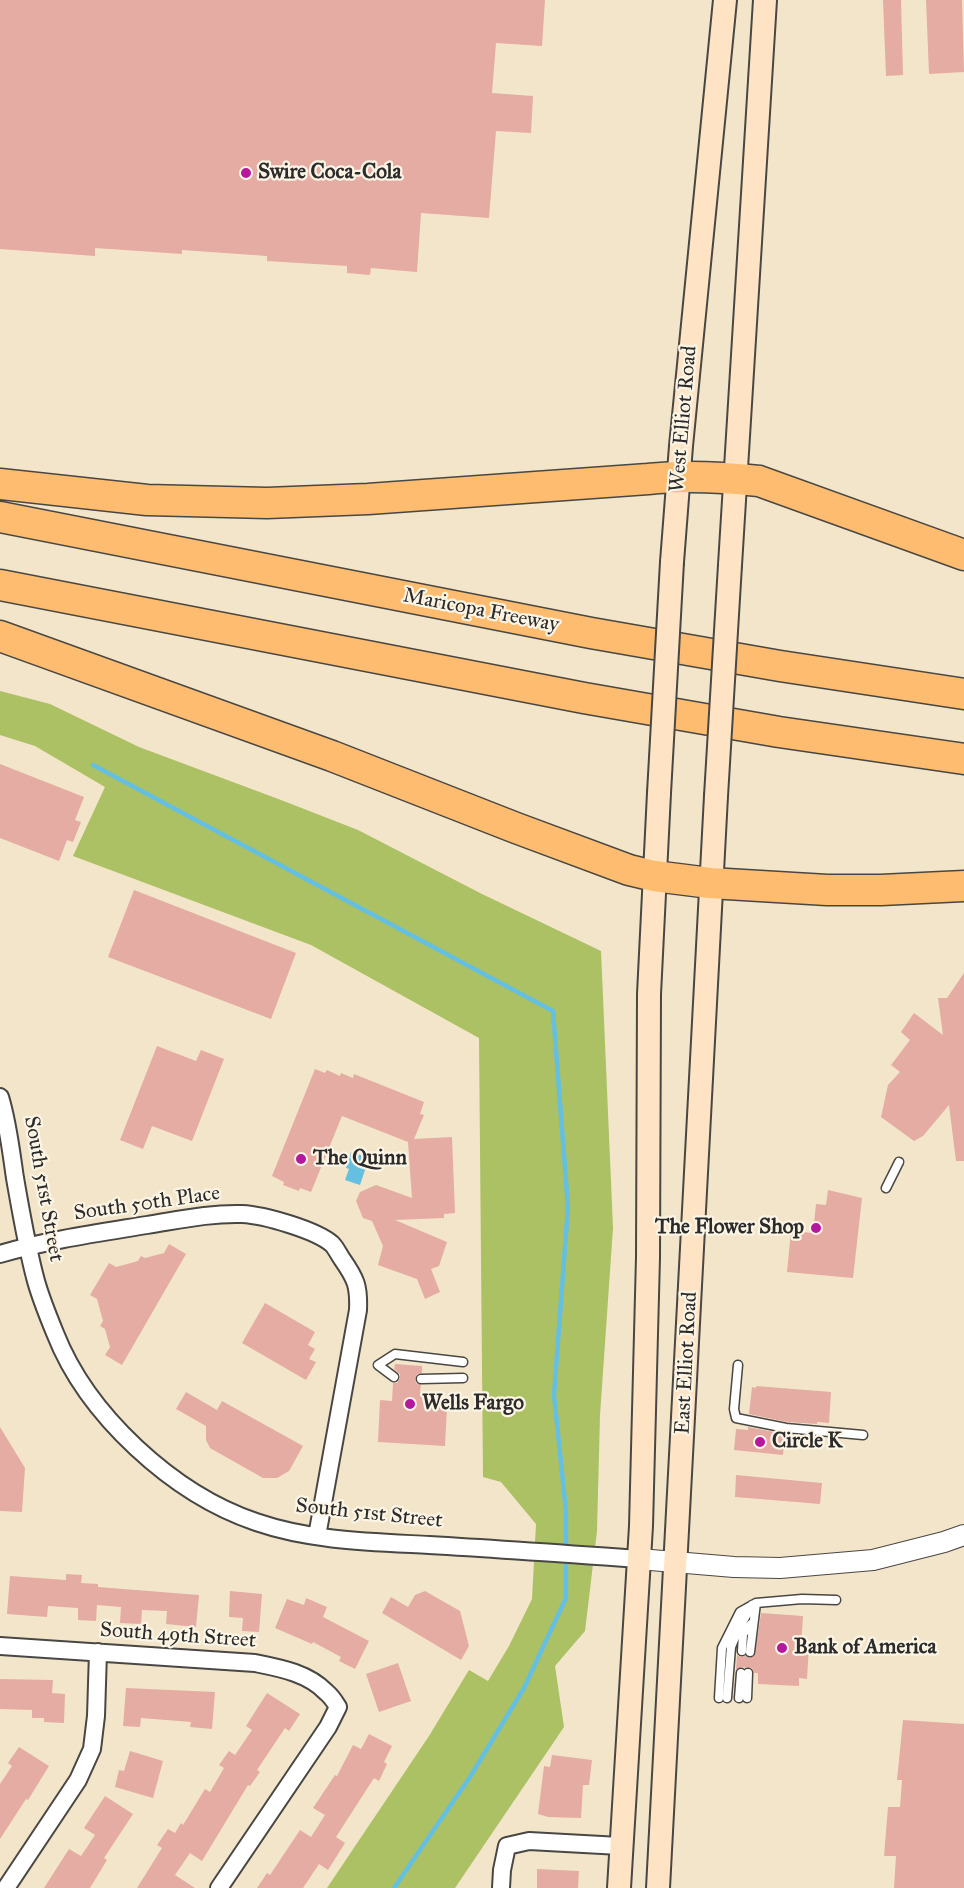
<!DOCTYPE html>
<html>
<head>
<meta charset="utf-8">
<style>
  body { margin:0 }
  canvas { display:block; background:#f2e5c9 }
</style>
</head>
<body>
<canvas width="964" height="1888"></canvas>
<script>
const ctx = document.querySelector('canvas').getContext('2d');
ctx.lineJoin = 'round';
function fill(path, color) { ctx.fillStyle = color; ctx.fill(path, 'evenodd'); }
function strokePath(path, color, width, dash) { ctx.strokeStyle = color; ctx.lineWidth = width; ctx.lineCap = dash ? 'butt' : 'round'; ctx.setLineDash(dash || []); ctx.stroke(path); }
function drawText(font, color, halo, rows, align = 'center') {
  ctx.font = font + ' "IM FELL Great Primer",serif'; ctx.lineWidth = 4.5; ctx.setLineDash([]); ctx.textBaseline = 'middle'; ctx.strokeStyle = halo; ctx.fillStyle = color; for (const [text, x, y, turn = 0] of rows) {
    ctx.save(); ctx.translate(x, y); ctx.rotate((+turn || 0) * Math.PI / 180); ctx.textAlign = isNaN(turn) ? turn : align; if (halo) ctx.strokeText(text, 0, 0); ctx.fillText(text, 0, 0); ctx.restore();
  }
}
fill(new Path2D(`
  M0,691L50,704L139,747L281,800L358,830L482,894L601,951L613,1228L600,1415L597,1531L585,1631L555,1666L564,1727L455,1888H327L429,1736L469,1670L488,1681L509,1646L532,1599L536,1524L501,1482L483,1477L479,1038L311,945L73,856L105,787L35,746L0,735Z`), '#acc064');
fill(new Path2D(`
  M351,1152L369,1158L360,1185L345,1180L349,1169L346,1168Z`), '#64bfe1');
strokePath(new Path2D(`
  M93,765L553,1011L568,1207L554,1395L566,1511V1550
  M394,1888L470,1777L524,1688L566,1598V1558`), '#64bfe1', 4.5);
fill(new Path2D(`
  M0,0H545L542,46L496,43L492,93L533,96L531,133L496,131L489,218L421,213L417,272L371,268L370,275L347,273V266L267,261V256L182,250V254L95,248V256L0,249Z
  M883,0H901L903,75L886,76Z
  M926,0H962L964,72L929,74Z
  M0,764L84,797L75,820L81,822L73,842L67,840L59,861L0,838Z
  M134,890L296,953L271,1019L108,957Z
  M964,973V1161H956L949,1105L923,1136L914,1141L881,1117L888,1085L900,1072L891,1065L910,1040L901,1032L914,1013L943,1035L938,998H947Z
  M157,1046L196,1061L201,1050L224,1059L192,1141L152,1126L143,1149L120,1140Z
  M315,1069L325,1073L327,1070L340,1076L341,1073L353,1078L354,1074L424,1102L420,1114L424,1115L414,1139L452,1137L455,1213L444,1214V1218L395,1220L447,1242L439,1266L431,1269L440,1292L425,1299L417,1279L378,1265L383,1246L372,1221L363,1218L356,1201L360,1192L376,1185L412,1198L408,1142L342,1116L311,1192L300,1188L299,1191L283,1185L284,1182L272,1176Z
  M828,1190L862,1198L853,1278L787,1272L791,1231L813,1233L816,1204L826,1205Z
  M169,1244L186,1254L122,1365L105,1355L110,1347L105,1329L100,1326L103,1321L97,1299L90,1295L109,1263L116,1267L138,1261L141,1256L145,1258L164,1253Z
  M265,1303L315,1332L308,1345L315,1349L309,1359L316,1362L306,1380L242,1343Z
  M395,1364L422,1366V1373L417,1374L415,1379L416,1383L421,1385L420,1392L440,1393V1406L447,1407L445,1446L378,1442L380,1400L392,1401L393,1383H397L400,1378V1374L394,1369Z
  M756,1386L831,1392L829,1423L817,1422V1424L787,1422L749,1414L752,1387L756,1388Z
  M186,1392L217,1410L222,1401L303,1446L289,1471L277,1478H263L210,1448L206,1440V1426L176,1409Z
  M0,1427L25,1468L22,1512L0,1511Z
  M748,1427L785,1434L783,1455L734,1450L736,1429L748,1430Z
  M736,1475L822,1483L820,1504L735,1497Z
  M66,1574L82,1575L81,1583L98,1584V1587L199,1595L196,1627L166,1624L167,1611L142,1610L141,1624L120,1623L121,1607L97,1605L96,1621L78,1620V1608L48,1606L47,1617L7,1614L10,1576L66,1580Z
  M230,1591L262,1594L259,1632L242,1631L243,1618L229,1617Z
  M425,1591L460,1611L469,1646L461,1660L382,1613L391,1597L408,1607L415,1595Z
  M306,1598L327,1607L323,1617L369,1641L355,1669L339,1661L341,1657L313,1642L312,1644L275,1628L287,1599L304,1605Z
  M761,1613L803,1616L801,1646H809L807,1679L799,1678V1686L758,1684V1673H754L752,1668L741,1667L736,1670L737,1655L741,1657L745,1656L750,1658L755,1655Z
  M398,1663L411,1701L379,1712L366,1674Z
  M0,1679L53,1680L52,1693L65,1694L64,1723L44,1722V1718H32V1710L0,1709Z
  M126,1688L215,1692L212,1729L190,1727L191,1722L141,1718L140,1727L123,1726Z
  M267,1693L300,1714L289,1731L285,1728L257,1770L260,1772L250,1786L248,1785L202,1861L190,1853L175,1875L195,1888H137L162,1848L157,1845L168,1829L175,1833L181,1823L183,1825L205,1789L210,1792L224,1768L219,1765L229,1751L235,1755L252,1730L246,1726Z
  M903,1720L964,1724V1888H894L896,1856H884L888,1807H900L902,1780H897Z
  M369,1734L392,1746L384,1762L387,1764L379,1781L374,1778L336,1837L345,1843L328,1870L319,1864L303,1888H257L267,1873L270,1875L300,1830L311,1837L325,1815L313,1808L335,1775L337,1776L353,1745L361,1749Z
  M19,1747L49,1766L28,1800L26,1799L0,1839V1784L12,1766L8,1763Z
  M130,1751L163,1761L153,1798L115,1787L119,1770L124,1771Z
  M552,1755L592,1760L589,1785H583L581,1818L548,1817L538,1814L544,1766L550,1767Z
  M105,1796L133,1814L104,1858L107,1860L90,1888H44L69,1849L81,1856L95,1835L84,1828Z
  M537,1869L579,1871L578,1888H537Z`), '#e5aca4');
const service = new Path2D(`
  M886,1188L899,1162
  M738,1365L734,1409L736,1418L786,1428L863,1435
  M394,1377L378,1365L395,1354L463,1362
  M421,1379L463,1378
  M742,1651L743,1634L751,1624
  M750,1652L756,1603
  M719,1698L722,1648L740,1612L756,1603L802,1599L836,1600
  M727,1698L731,1647L738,1630L752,1605
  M739,1698L741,1673
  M747,1698L748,1673`);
const minor = new Path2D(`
  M0,1097C8,1123 11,1151 15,1178C21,1212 27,1248 36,1281C41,1299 48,1316 55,1333C87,1415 173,1494 256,1522C311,1541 371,1542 429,1545C499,1549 569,1554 639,1559
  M0,1254C48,1240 98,1233 147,1225C179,1220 210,1213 242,1214C264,1215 316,1230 332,1244C336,1248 339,1255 342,1259C356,1279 359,1286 358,1310L317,1536
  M0,1646L255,1663C280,1668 308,1673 326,1692C331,1696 335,1702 338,1707L328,1727L219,1888
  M6,1888L78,1780L92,1749L96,1716L98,1652
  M501,1888L502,1870L507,1846L529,1841L620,1846`);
const tertiary = new Path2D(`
  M639,1559L734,1567L780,1568L873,1560L944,1542L964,1535`);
const secondary = new Path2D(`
  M672,562L681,446L725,0
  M730,565L765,0
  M619,1888L641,1526L648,1257L649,994L659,793
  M658,1888L716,796`);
const motorway = new Path2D(`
  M0,484L147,500L267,503L368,499L648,479C685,475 722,477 759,481L964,555
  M0,517L591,633L780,666L964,694
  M0,585L584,698L779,732L964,759
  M0,636L332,756L516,828L629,870L654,876L710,883L827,890H881L964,886`);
strokePath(service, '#494743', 11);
strokePath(minor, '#494743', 20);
strokePath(tertiary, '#494743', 22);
strokePath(secondary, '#494743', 26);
strokePath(motorway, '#494743', 33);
strokePath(service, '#fff', 8);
strokePath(minor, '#fff', 16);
strokePath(tertiary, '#fff', 20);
strokePath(secondary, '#fee4c5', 22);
strokePath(motorway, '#fdbc6f', 30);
const secondaryBridge = new Path2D(`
  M659,793L672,562
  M716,796L730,565`);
strokePath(secondaryBridge, '#494743', 26, []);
strokePath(secondaryBridge, '#fee4c5', 22);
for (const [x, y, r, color] of [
  [246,173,6,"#b5179e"],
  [301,1159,6,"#b5179e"],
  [816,1228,6,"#b5179e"],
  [410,1404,6,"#b5179e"],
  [760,1442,6,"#b5179e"],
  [782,1648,6,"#b5179e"]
]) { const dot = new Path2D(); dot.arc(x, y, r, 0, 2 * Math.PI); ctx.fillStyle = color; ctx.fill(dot); strokePath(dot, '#fcf5e5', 2); }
drawText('bold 21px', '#2b2b2b', '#fcf5e5', [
  ["Swire Coca-Cola",258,173],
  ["The Quinn",313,1159],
  ["The Flower Shop",804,1228,"right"],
  ["Wells Fargo",422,1404],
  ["Circle K",772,1442],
  ["Bank of America",794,1648]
], 'left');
drawText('21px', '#2b2b2b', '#fcf5e5', [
  ["West Elliot Road",684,419,-85],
  ["Maricopa Freeway",481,611,11],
  ["South 51st Street",43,1189,80],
  ["South 50th Place",147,1204,-8],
  ["East Elliot Road",687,1363,-87],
  ["South 51st Street",369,1514,6],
  ["South 49th Street",178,1636,4]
]);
</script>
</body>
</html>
